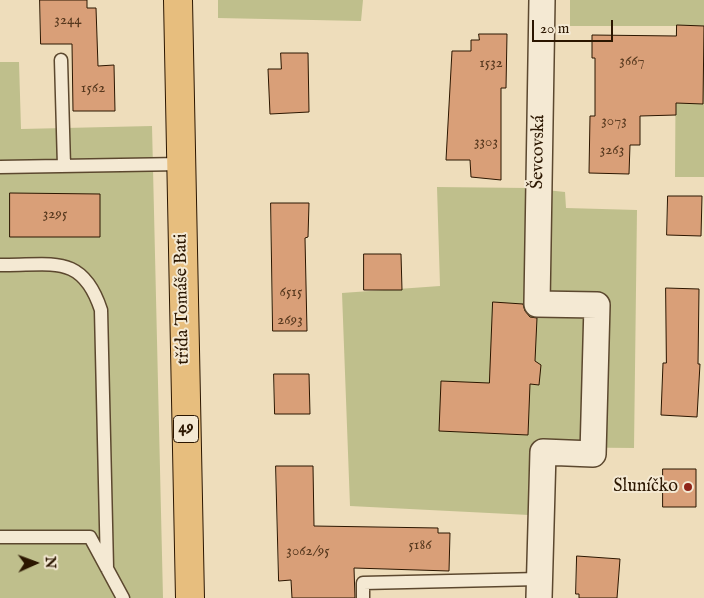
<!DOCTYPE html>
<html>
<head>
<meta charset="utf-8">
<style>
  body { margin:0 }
  #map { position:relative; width:704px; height:598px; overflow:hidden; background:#edb; font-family:"IM FELL English",serif }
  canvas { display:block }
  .north { position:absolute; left:10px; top:538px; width:50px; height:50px; -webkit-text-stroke:4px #f4e9d3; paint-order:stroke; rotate:88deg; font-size:14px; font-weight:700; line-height:20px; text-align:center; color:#2b1600 }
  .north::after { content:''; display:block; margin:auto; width:18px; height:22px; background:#2b1600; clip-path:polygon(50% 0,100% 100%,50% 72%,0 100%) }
  .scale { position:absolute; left:532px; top:20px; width:81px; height:22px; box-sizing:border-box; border:2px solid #2b1600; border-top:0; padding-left:6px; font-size:15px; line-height:18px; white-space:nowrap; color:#2b1600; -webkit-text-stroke:4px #f4e9d3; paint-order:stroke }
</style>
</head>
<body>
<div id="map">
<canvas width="704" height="598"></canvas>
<div class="north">N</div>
<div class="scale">20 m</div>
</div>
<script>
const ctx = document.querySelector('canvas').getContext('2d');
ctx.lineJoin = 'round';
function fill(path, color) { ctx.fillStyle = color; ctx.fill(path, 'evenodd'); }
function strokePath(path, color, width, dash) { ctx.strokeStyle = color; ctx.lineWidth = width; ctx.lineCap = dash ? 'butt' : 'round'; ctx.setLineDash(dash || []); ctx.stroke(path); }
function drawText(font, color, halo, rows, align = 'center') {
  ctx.font = font + ' "IM FELL English",serif'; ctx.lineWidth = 4; ctx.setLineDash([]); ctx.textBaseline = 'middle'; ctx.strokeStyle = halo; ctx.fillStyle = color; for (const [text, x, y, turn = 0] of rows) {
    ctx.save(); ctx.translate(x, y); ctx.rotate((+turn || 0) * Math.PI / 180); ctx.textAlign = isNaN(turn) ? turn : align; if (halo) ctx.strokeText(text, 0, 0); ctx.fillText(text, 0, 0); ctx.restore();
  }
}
fill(new Path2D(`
  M218,0H363L361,21L218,18Z
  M570,0H704V177H675L676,26H570Z
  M0,62H19L21,129L152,126L163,598H0Z
  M437,187L527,188L565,192L566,208L637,210L634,448L533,447L529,515L350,506L342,293L440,286Z`), '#bfbf8c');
const building = new Path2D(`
  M40,0H87V8H96L98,66L114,65L115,111H73L72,44H41Z
  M677,25L704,26L703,104L676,103V115L640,116V145H630L629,174L589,173L590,116H595V58H592V35L676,36Z
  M479,34H507L506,88H501V180L471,177L470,160H446L452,51H471V40H479Z
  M281,53H308L309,112L270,114L268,69H281Z
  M10,193L100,194V237H10Z
  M668,196H702L701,236L667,235Z
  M271,203H309L308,237L305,238L307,331H273Z
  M364,254H401L402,290H364Z
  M666,288L699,289L698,364H700L697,417L661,415L663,363H666Z
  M493,302L523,304L525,311L530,317L537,318L535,361L541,365L539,385L530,384L528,435L439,431L441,381L489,383Z
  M274,374H309L310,414H275Z
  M276,466H313L314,526L438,528V533H450L449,571L354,568L355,598H292L291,580L279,581Z
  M663,469H696V507H663Z
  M577,556L620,559L617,598H579V594H576Z`);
fill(building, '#d99f78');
strokePath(building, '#2b1600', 1);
const service = new Path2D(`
  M61,60L64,166
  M0,167L181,164
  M0,265C51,266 82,252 101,310L107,568
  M0,537H90L123,598
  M363,598V583L539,579`);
const minor = new Path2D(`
  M539,598L543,452L593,454L597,305L537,304L542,0`);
const primary = new Path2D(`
  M178,0L190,598`);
strokePath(service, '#5c482f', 15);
strokePath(minor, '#5c482f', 28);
strokePath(primary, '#2b1600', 30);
strokePath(service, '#f4e9d3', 12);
strokePath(minor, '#f4e9d3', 25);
strokePath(primary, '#e7be7e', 28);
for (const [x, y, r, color] of [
  [688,487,5,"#8f2418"]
]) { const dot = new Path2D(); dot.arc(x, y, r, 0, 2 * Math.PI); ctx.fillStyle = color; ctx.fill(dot); strokePath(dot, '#f4e9d3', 2); }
drawText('15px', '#56381e', null, [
  ["3244",68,21],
  ["3667",632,62],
  ["1532",491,64],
  ["1562",93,89],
  ["3073",614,122],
  ["3303",486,143],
  ["3263",612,151],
  ["3295",55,215],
  ["6515",291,293],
  ["2693",290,321],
  ["5186",420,546],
  ["3062/95",308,552]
]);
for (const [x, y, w] of [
  [186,429,25]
]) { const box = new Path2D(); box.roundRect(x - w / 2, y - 13.5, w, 27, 4); ctx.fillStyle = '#f4e9d3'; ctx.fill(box); strokePath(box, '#2b1600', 1); }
drawText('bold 16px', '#2b1600', null, [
  ["49",186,429]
]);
drawText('18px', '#2b1600', '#f4e9d3', [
  ["Ševcovská",539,152,-89],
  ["třída Tomáše Bati",183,299,-91]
]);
drawText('18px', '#2b1600', '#f4e9d3', [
  ["Sluníčko",678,487]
], 'right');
</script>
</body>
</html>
